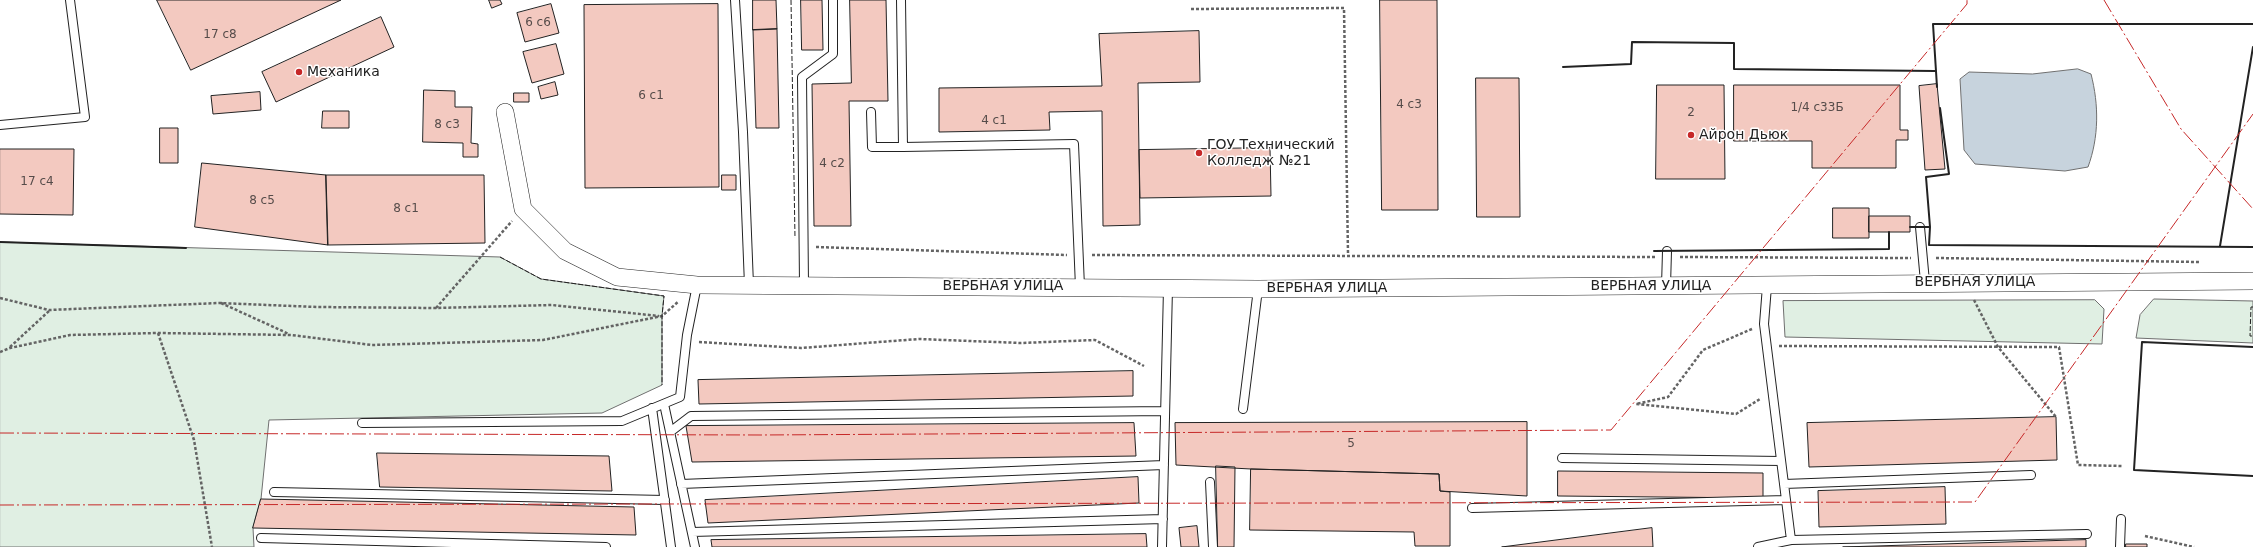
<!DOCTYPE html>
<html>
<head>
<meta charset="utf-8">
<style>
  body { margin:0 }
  canvas { display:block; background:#fff }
</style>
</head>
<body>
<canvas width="2253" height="547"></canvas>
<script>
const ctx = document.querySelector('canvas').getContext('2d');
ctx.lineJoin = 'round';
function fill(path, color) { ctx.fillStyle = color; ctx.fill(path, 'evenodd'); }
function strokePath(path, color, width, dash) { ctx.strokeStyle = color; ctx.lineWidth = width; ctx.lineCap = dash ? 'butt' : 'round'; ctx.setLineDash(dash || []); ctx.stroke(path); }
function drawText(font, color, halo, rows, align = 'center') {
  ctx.font = font + ' "DejaVu Sans",sans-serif'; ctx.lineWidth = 3; ctx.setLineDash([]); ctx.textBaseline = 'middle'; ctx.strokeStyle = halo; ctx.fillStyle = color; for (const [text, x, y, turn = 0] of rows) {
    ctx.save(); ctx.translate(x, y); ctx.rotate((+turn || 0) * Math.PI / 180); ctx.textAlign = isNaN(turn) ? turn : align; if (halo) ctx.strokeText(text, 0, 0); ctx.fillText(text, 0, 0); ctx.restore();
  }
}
const green = new Path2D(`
  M0,242L500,257L541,279L664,296L662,316V385L602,413L269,420L261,499L253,528L254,547H0Z
  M2154,299L2253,301V343L2136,338L2140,315Z
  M2095,300L2104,309L2102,344L1785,337L1783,301Z`);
fill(green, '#e0efe3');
strokePath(green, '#6f6f6f', 1);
const water = new Path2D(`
  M2078,69L2091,74C2099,105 2099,137 2088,167L2065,171L1975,164L1964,150L1960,79L1969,72L2032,74Z`);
fill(water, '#c7d3dd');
strokePath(water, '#6f6f6f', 1);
const building = new Path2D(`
  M157,0H341L191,70Z
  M489,0H500L502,4L492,8Z
  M753,0H776L777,29L753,30Z
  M801,0H822L823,50H802Z
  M850,0H886L888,101H849L851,226H814L812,84L851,83Z
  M1380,0H1437L1438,210H1382Z
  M551,4L559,33L525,42L517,13Z
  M718,4L719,187L585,188L584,5Z
  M381,17L394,47L276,102L262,72Z
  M777,29L779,128H756L753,30Z
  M1199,31L1200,82L1138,83L1140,225L1103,226L1102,111L1049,112L1050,130L939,132V88L1102,86L1099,34Z
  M556,44L564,74L532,83L523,52Z
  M1476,78H1519L1520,217H1477Z
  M555,82L558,95L541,99L538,87Z
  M1937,84L1945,169L1925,170L1919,86Z
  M1657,85H1724L1725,179H1656Z
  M1734,85H1900V130H1908V140H1896V168H1812V141H1734Z
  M424,90L455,91V107H472L471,143L478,144V157H463V143L423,142Z
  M260,92L261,110L213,114L211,96Z
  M514,93H529V102H514Z
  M323,111H349V128H322Z
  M160,128H178V163H160Z
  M1270,148L1271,196L1140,198L1139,150Z
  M0,149H74L73,215L0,214Z
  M202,163L326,175L328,245L195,227Z
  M326,175H484L485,243L328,245Z
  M722,175H736V190H722Z
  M1833,208H1869V238H1833Z
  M1869,216H1910V232H1869Z
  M1133,371V396L699,404L698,380Z
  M2056,417L2057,460L1809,467L1807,423Z
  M1527,422V496L1440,491L1439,474L1251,469L1176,465L1175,423Z
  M1134,423L1136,456L692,462L686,426Z
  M377,453L609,456L612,491L380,487Z
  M1216,466L1235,467L1234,547H1218Z
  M1251,469L1439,474L1440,491L1450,492V546H1415L1414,532L1250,530Z
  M1558,471L1763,473V498L1558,496Z
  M1138,477L1139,503L708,523L705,500Z
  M1945,487L1946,524L1819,527L1818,491Z
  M261,499L634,507L636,535L253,528Z
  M1197,526L1199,547H1181L1179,528Z
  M1652,528L1653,547H1502Z
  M1146,534L1147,547H712L711,540Z
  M2086,540V547H1843Z
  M2126,544H2147V547H2126Z`);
fill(building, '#f3c9c0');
strokePath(building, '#222', 1);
const lane = new Path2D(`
  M735,0L743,132L749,285
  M901,0L903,147L1074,144L1080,287
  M871,112L872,147H903
  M0,125L85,117L70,0
  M1920,227L1925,282
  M804,285L802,77L833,54V0
  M1666,286L1667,251
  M664,404L695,547
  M652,408L671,547
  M1243,409L1258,289
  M362,423L622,421L680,397L687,335L697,285
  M670,432L691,416L1165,411
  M1562,458L1781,461
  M1210,482L1213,547
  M681,484L1164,465
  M1784,484L2031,475
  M274,492L665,500
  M1472,508L1786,500
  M692,532L1163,519
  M261,538L606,547
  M1791,540L2087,534
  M1162,547L1168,288
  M1758,547L1791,540L1764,324L1767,286
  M2120,547L2121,519`);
const street = new Path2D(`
  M505,112L523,209L565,251L617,277L697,285L1258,289L2253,281`);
strokePath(lane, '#222', 10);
strokePath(street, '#222', 18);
strokePath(new Path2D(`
  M1191,9L1344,8L1348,254
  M816,247L1067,255
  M1092,255L1655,257
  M1680,257L1911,258
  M1936,258L2199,262
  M0,298L49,310L219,303L317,307L436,308L552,305L659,316
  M1974,300L1998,347L2056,417
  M221,303L289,334
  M436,308L512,221
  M1752,329L1703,350L1668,397L1636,404L1736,414L1760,399
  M158,333L194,440L212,547
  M699,342L801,348L919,339L1021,343L1095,340L1144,366
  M1779,346L2059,347L2078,465L2122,466
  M10,347L49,311
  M0,352L10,348L70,335L158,333L291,335L372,345L543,340L662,316L679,301
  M2145,536L2194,547`), '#646464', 2.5, [3, 2]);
strokePath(lane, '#fff', 8);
strokePath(street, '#fff', 17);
strokePath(new Path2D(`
  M791,0L795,238
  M500,257L541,279L664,296L662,316V385
  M2253,307H2251L2250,336H2253`), '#222', 1, [5, 2]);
strokePath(new Path2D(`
  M1563,67L1631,64L1632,42L1734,43V69L1935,71
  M1937,87L1933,24H2253
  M1940,108L1949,174L1926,177L1930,227L1929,245L2253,247
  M1910,227H1930
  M0,242L186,248
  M2220,246L2253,47
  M1654,251L1889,249V232
  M2253,347L2142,342L2134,470L2253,476`), '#222', 2);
strokePath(new Path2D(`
  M2104,0L2181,129L2253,209
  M0,433L761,435L1611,430L1967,4V0
  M0,505L1975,502L2253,114`), '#c62828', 1, [14, 3, 2, 3]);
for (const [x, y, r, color] of [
  [299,72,4,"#c62828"],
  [1691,135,4,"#c62828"],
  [1199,153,4,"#c62828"]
]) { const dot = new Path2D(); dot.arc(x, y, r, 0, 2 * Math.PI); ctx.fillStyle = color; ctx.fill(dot); strokePath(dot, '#fff', 1.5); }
drawText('12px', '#564c4a', null, [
  ["6 с6",538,23],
  ["17 с8",220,35],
  ["6 с1",651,96],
  ["4 с3",1409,105],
  ["1/4 с33Б",1817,108],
  ["2",1691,113],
  ["4 с1",994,121],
  ["8 с3",447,125],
  ["4 с2",832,164],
  ["17 с4",37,182],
  ["8 с5",262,201],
  ["8 с1",406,209],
  ["5",1351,444]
]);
drawText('14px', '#222', '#fff', [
  ["Механика",307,72],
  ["Айрон Дьюк",1699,135],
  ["ГОУ Технический",1207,145],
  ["Колледж №21",1207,161]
], 'left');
drawText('14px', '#222', '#fff', [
  ["ВЕРБНАЯ УЛИЦА",1975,282],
  ["ВЕРБНАЯ УЛИЦА",1003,286],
  ["ВЕРБНАЯ УЛИЦА",1651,286],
  ["ВЕРБНАЯ УЛИЦА",1327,288]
]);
</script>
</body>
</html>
